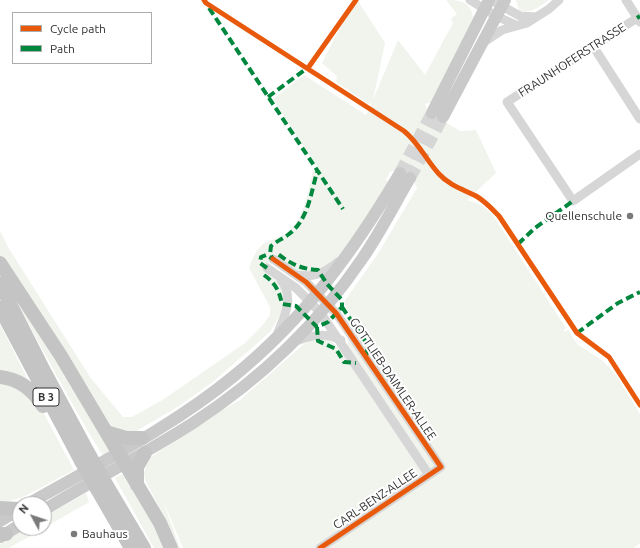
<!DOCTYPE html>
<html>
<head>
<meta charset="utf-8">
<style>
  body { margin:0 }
  #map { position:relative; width:640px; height:548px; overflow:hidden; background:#fff; font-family:Ubuntu,sans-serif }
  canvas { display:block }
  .legend { position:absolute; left:12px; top:12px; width:140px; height:52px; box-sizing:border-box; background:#fff; border:1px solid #adadad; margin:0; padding:5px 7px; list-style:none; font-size:12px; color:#323232 }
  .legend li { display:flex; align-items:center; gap:8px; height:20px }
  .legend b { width:20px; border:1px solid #adadad }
  .north { position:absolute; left:12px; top:496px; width:40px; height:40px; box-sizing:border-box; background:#fff; border:1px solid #adadad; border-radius:50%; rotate:310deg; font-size:11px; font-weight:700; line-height:16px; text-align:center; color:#323232 }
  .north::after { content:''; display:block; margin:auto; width:14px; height:18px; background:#7a7a7a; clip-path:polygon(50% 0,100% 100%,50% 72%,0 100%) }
</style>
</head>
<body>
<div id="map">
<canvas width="640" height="548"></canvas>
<ul class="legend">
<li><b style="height:5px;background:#e8590c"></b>Cycle path</li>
<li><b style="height:5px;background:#00873e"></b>Path</li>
</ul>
<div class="north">N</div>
</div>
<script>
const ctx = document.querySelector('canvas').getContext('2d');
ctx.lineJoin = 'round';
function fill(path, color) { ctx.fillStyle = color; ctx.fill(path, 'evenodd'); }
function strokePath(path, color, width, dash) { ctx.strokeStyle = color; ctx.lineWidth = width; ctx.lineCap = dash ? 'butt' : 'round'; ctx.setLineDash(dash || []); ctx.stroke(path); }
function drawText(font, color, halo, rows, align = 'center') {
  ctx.font = font + ' Ubuntu,sans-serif'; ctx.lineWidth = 4; ctx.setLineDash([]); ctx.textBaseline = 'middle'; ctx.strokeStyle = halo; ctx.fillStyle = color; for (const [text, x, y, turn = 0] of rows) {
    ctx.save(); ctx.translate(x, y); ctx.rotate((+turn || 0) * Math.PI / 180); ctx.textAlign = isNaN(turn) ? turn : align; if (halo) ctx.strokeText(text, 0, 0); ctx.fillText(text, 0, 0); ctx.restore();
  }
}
fill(new Path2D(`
  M446,0C460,0 472,2 473,18L432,102L425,104L428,112L460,131L476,130L496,173L467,200L481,205L492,214L566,328L564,330L565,332L568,330L577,344L603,361L615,374L640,414V543L634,548H183L162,498L180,548H177L164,516L146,482L144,474L146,466L150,458L210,417L240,400L304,344C327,334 334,340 347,359L349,313L344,302L379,252L417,188L413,179L398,169L390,172L386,180L390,182C380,198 339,264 324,270C322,271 318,271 315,271C295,273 290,267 274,257L264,270L277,281L284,290L283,310L270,332L214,381L179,406L133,433L110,428L0,255V231L8,247L90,377L123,417H132L164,399L245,343L261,327L270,315V307L249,268C252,260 256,250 263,244C271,239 281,238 288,232C305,216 308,192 313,171L317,167L273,99L304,75L366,115L372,103L369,104L336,82L337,76L322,63L345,18L358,1L385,43L373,100L398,40L425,75L453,23L451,19L457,14Z
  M516,0H549C539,7 531,14 519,10Z
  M13,290L113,450L103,456C70,402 41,347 11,291Z
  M0,324L31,386L0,374Z
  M0,383L23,390L43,412L74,470L23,497L9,501H0Z
  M126,472L165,548H154L115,478Z
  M86,493L89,502L44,528V517Z
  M25,528H44L9,548H0V544Z`), '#f0f4ed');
strokePath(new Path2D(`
  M400,173L432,113
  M410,178L443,117`), '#d6d6d6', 12, [12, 6]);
strokePath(new Path2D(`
  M470,0L496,16L516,25
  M491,0L520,16L536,17
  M626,0L640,22
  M637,18L507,102L573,201L640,154
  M484,42L502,30L527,23L549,9L559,0
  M593,46L640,119
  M273,259L306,282L336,313L441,467L320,548
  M267,268L296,288L320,312L429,475
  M297,275C313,278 325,273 338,262
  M277,335C284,317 295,298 281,280
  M294,342C312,335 324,332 341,340`), '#d6d6d6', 9);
strokePath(new Path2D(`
  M432,113L489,0
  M443,117L505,0
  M28,504C98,464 172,427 234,376C305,318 354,251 400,173
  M44,510C93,480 145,454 193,423C259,380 318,324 362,259C380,233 394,205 410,178
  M0,521L20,509
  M0,537L20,525`), '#c9c9c9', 12);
strokePath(new Path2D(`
  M0,263L61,356L160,523L171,548
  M0,284L42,367L90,456
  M0,308L81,461
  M0,377C20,379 33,390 43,406
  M106,432L126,438H142
  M106,484L144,548
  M137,485V467L145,453
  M97,489L131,548
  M0,508L19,509
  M0,534H6`), '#c4c4c4', 14);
strokePath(new Path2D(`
  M90,456L106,484
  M81,461L97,489`), '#c4c4c4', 14);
strokePath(new Path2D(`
  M209,8L343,209
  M637,18L640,16
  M268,97L310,66
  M518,244L535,228L573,201
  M267,268L260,263L261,257L266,255L273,259L270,254L271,246C277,241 284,238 289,234C308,220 311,193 317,172
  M264,275C275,283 279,290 282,304L296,306L317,327L328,322L342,307V300L327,284L318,270C301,269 291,264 278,254
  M342,307L368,345L366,357
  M317,327L318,341L336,349L344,362L356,363
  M577,333L618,303L640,292`), '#00873e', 4, [8, 4]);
strokePath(new Path2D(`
  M204,0L206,3L404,131C419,143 426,160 439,174C449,185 462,189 476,196C485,201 492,209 499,216L577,333L609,357L640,405
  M308,68L356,0
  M273,259L306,282L336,313L441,467L320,548`), '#e8590c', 5);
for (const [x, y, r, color] of [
  [630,216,4,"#7a7a7a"],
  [74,534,4,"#7a7a7a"]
]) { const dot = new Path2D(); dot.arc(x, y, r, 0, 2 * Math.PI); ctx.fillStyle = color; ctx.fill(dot); strokePath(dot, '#fff', 1.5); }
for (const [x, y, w] of [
  [46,397,26]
]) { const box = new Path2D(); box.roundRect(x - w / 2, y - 9, w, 18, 3); ctx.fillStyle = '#fff'; ctx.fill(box); strokePath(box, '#323232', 1); }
drawText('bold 11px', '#323232', null, [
  ["B 3",46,397]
]);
drawText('12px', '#323232', '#fff', [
  ["FRAUNHOFERSTRASSE",572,60,-33],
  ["GOTTLIEB-DAIMLER-ALLEE",393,379,56],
  ["CARL-BENZ-ALLEE",375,499,-34]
]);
drawText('12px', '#323232', '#fff', [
  ["Quellenschule",622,216],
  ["Bauhaus",82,534,"left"]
], 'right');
</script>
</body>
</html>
